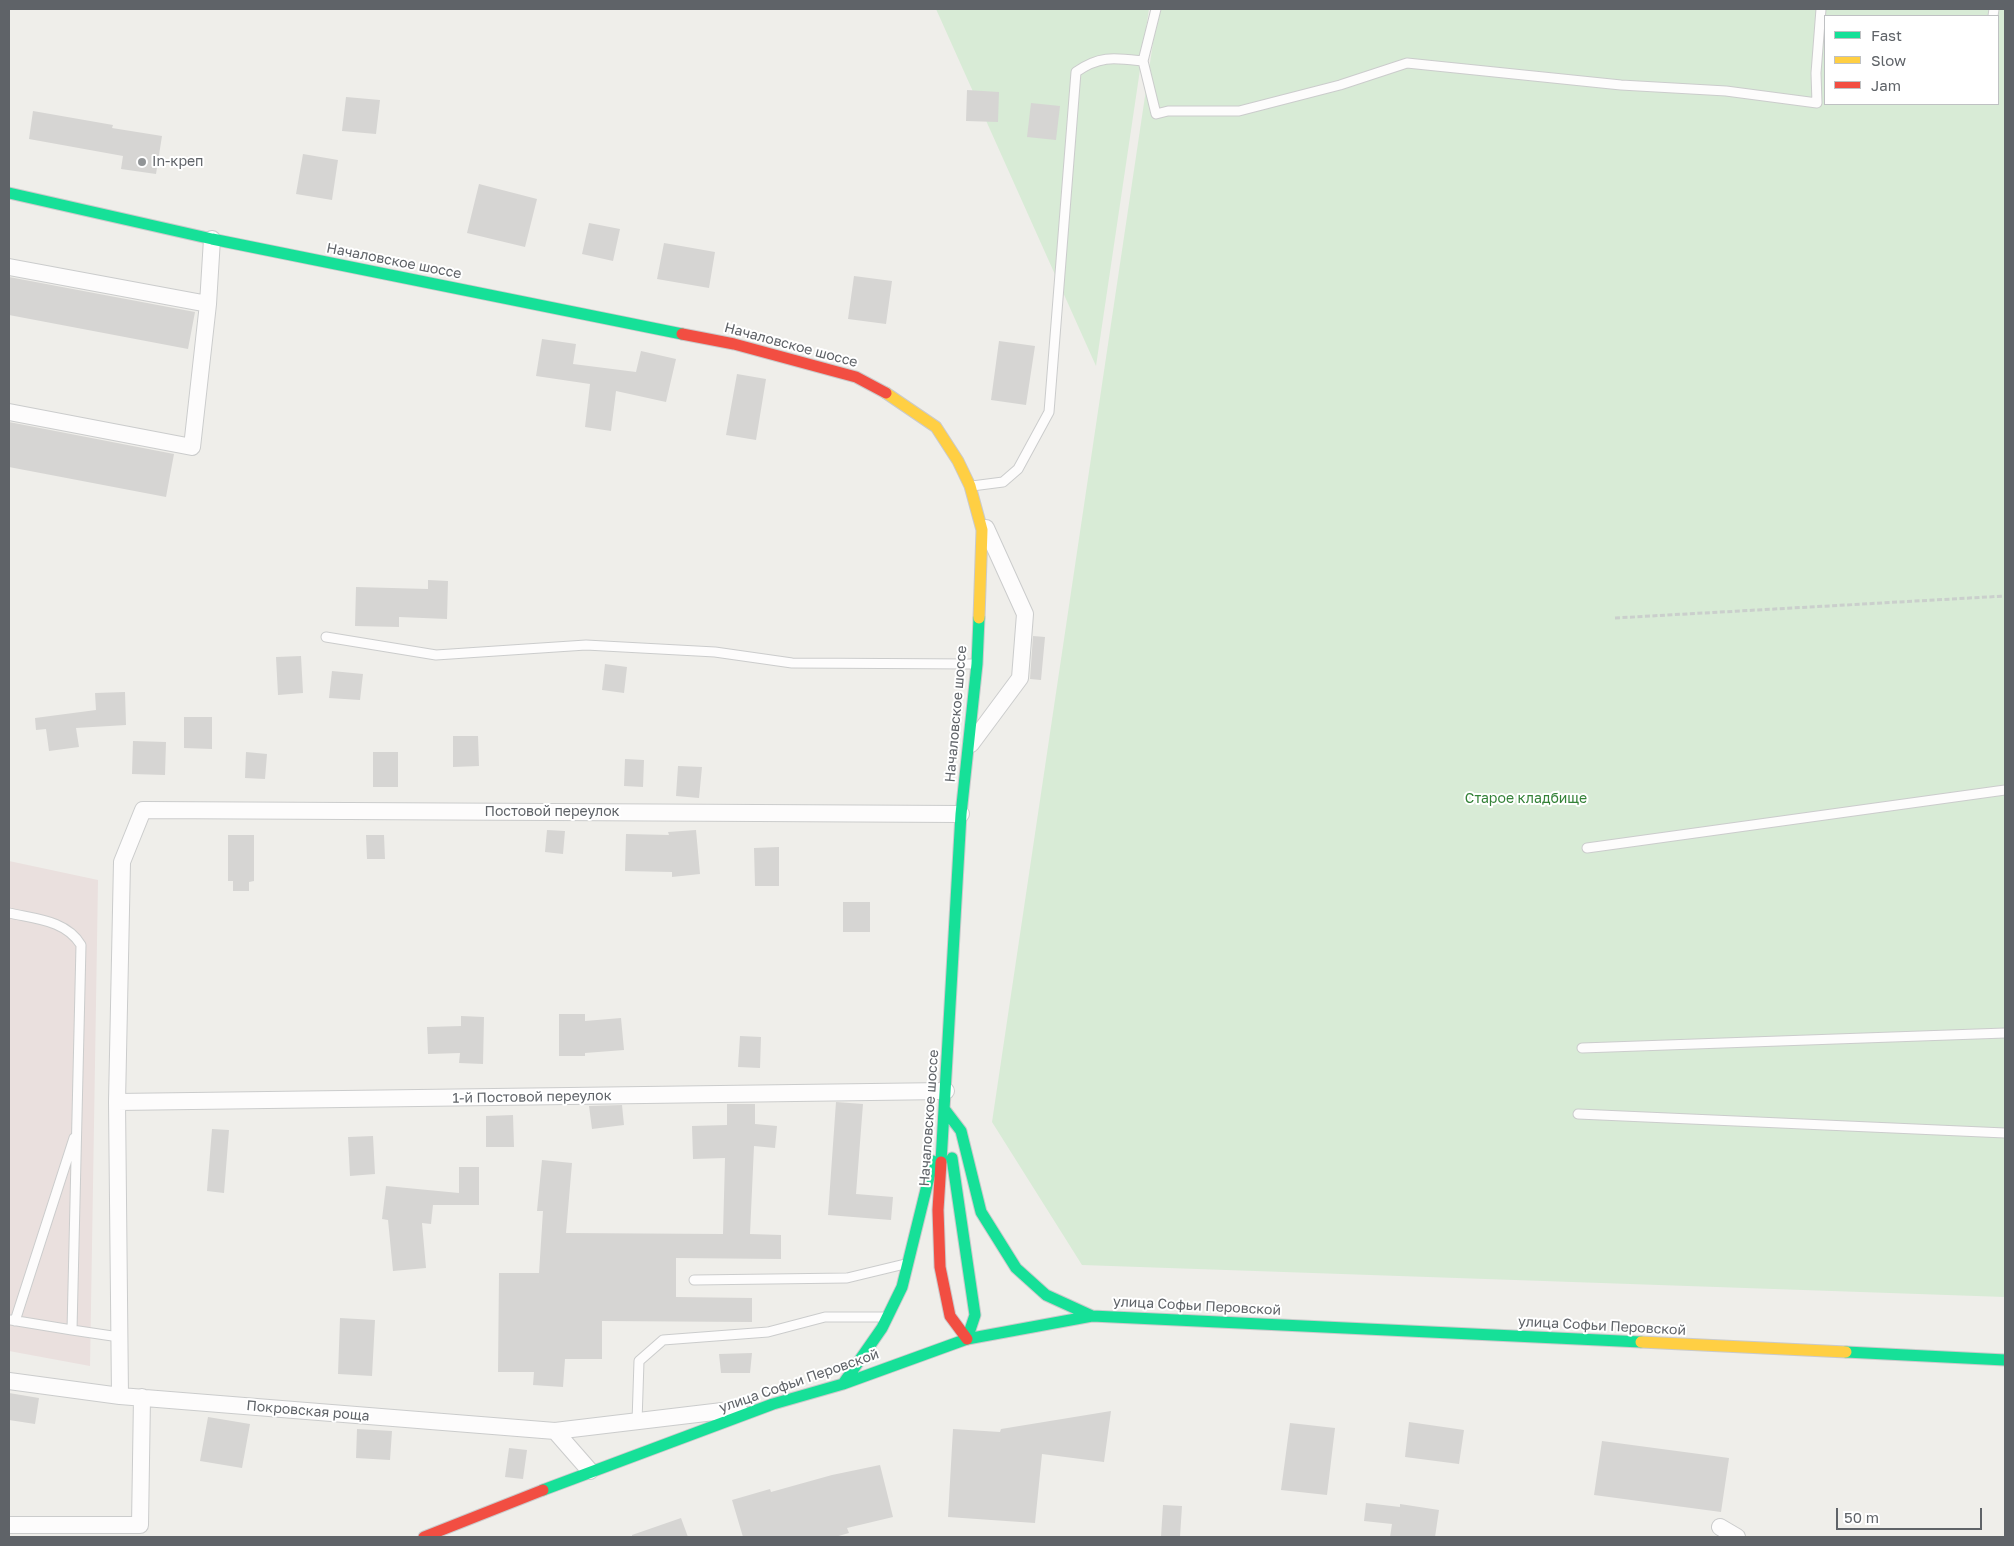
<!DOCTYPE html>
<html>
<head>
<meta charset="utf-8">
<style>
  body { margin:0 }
  #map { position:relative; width:2014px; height:1546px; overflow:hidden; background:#efeeea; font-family:"Golos Text",sans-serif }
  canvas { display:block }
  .frame { position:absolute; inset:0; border:10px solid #5f6368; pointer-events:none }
  .legend { position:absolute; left:1824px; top:15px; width:175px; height:90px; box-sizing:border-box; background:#fff; border:1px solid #bfc1c3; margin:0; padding:6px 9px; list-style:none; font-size:15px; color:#5f6368 }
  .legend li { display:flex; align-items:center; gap:10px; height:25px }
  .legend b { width:25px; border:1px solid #bfc1c3 }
  .scale { position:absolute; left:1836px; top:1508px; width:146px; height:22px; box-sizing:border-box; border:2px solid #5f6368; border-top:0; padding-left:6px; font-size:15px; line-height:18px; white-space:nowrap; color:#5f6368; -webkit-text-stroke:4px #fff; paint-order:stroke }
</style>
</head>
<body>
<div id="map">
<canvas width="2014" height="1546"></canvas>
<div class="frame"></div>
<ul class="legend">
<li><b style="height:6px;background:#16e098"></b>Fast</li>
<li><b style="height:6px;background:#ffcf43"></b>Slow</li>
<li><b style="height:6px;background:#f24e42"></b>Jam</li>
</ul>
<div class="scale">50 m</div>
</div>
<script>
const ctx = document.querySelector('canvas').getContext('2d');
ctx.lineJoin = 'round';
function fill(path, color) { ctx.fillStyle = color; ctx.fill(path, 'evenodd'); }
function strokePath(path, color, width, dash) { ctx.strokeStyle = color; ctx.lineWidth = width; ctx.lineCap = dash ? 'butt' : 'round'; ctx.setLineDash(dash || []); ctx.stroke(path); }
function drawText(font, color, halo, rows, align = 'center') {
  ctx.font = font + ' "Golos Text",sans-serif'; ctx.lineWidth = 4; ctx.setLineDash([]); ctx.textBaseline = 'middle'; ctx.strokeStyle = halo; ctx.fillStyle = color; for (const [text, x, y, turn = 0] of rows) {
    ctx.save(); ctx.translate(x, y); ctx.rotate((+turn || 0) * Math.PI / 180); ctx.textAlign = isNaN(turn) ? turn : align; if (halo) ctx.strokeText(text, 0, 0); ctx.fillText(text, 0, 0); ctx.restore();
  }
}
fill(new Path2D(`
  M9,861L98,880L90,1366L9,1351Z`), '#eae0de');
fill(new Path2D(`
  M936,9H1149L1096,366Z
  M1158,9H2005V1297L1082,1265L992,1122ZM1825,16H1998V104H1825Z`), '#d8ebd6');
fill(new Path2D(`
  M967,90L999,92L998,122L966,121Z
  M346,97L380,100L376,134L342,131Z
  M1031,103L1060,106L1056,140L1027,137Z
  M33,111L113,125L112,128L162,136L156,174L121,169L123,156L29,139Z
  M303,154L338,160L332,200L296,194Z
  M479,184L537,199L525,247L467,233Z
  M589,223L620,229L613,261L582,254Z
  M664,243L715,252L709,288L657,279Z
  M854,276L892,281L886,324L848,319Z
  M9,277L195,312L188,349L9,315Z
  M542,339L576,344L573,364L636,372L641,351L676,359L666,402L616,391L611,431L585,427L590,384L536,376Z
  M999,341L1035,346L1026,405L991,400Z
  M737,374L766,379L756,440L726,435Z
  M9,422L174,454L166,497L9,467Z
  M428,580L448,581L447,619L399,617V627L355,626L356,587L428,589Z
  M1033,636L1045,637L1041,680L1030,679Z
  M301,656L303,693L278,695L276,657Z
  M605,664L627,667L624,693L602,690Z
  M332,671L363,674L360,700L329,698Z
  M125,692L126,725L76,728L79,747L49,751L46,729L36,730L35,718L96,710L95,693Z
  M184,717H212V749L184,748Z
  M453,736H478L479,766L453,767Z
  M133,741L166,742L165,775L132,774Z
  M246,752L267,754L265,779L245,778Z
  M373,752H398V787H373Z
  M625,759L644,760L643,787L624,786Z
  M678,766L702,767L699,798L676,796Z
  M547,830L565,831L563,854L545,852Z
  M696,830L700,874L672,877V872L625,871L626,834L669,835L668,832Z
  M228,835H254V881L249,882V891H233V881H228Z
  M366,835H384L385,859H367Z
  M779,847V886H755L754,848Z
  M843,902H870V932H843Z
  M559,1014H585V1021L621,1018L624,1050L585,1053V1056H559Z
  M461,1016L484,1017L483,1064L459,1063L460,1053L428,1054L427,1027L461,1026Z
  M740,1036L761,1037L760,1068L738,1067Z
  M836,1102L863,1104L856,1194L893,1197L891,1220L828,1215Z
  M727,1104H755V1124L777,1126L775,1148L754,1146L750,1234L781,1235V1259L676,1258V1297L752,1298V1322L602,1321V1359H565L563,1387L533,1385L534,1372H498L499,1273H539L543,1211H537L542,1160L572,1163L566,1233L723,1234L725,1158L693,1159L692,1126L727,1125Z
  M622,1105L624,1125L592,1129L589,1106Z
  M513,1115L514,1147H486V1116Z
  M212,1129L229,1130L224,1193L207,1191Z
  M373,1136L375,1174L350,1176L348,1137Z
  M459,1167H479V1205H433L431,1224L422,1223L426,1268L393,1271L388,1220L382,1219L386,1186L459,1193Z
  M340,1318L375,1320L372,1376L338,1374Z
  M752,1353L750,1373H721L719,1354Z
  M9,1393L39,1398L35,1424L9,1420Z
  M1111,1411L1104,1462L1042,1454L1035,1523L948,1517L953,1429L1000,1432L1001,1429Z
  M208,1417L250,1424L242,1468L200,1461Z
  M1409,1422L1464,1430L1459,1464L1405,1457Z
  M1290,1423L1335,1428L1327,1495L1281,1490Z
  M357,1429L392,1431L390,1460L356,1458Z
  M1602,1441L1729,1458L1721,1512L1594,1495Z
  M509,1448L527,1450L523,1479L505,1477Z
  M880,1465L893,1517L847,1528L849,1533L835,1537H743L732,1500L770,1489L771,1492L832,1475Z
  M1366,1503L1400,1507V1504L1439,1510L1435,1537H1390L1392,1524L1364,1521Z
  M1163,1505L1182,1506L1180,1537H1161Z
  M681,1518L688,1537H632V1535Z`), '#d6d5d3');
const lane = new Path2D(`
  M1993,16L1994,9
  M1143,61L1156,114L1168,111H1239L1340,85L1407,63L1621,85L1726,91L1817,103L1816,73L1821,9
  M972,486L1003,482L1018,469L1049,412L1076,72C1100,55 1115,58 1143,61L1156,9
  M326,637L436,655L586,645L715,652L792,663L974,664
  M1587,848L2005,790
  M9,913C35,919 66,920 81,945L72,1330L119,1337
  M1582,1048L2005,1033
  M1578,1114L2005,1133
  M694,1280L847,1278L905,1264
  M11,1320L72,1330
  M15,1321L74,1138
  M637,1422L639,1361L663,1340L768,1332L825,1317H885`);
const street = new Path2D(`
  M9,267L208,304
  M9,412L192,447L208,304L212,239
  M971,744L1020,678L1025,614L986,528
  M117,1102L946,1091
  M9,1381L120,1396L555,1431L590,1471
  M120,1396L117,1102L122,862L143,810L961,814
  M555,1431L739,1409
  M9,1525H140L142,1397
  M1720,1527L1737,1537`);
const fast = new Path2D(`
  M9,193L212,239L682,334
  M945,1110L961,1131L981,1212L1016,1268L1046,1295L1092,1316
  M952,1158L975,1315L967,1339
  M941,1162L961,814L977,664L979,618
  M967,1339L1092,1316L1641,1342
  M1846,1352L2005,1360
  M843,1384L882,1328L902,1287L933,1161
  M543,1490L773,1404L843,1384L967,1339`);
const slow = new Path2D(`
  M886,393L936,427L958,461L970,486L982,530L979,618
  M1641,1342L1846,1352`);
const jam = new Path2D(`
  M682,334L734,344L856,377L886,393
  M941,1162L938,1210L940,1267L950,1316L967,1339
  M424,1537L543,1490`);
strokePath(lane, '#cbcccc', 11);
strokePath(street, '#cbcccc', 18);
strokePath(fast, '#cacacb', 13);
strokePath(slow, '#cacacb', 13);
strokePath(jam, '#cacacb', 13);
strokePath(new Path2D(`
  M1615,618L2005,596`), '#cacfcc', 3, [5, 2.5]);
strokePath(lane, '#fdfcfc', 9);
strokePath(street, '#fdfcfc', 16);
strokePath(fast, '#16e098', 11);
strokePath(slow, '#ffcf43', 11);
strokePath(jam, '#f24e42', 11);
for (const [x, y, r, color] of [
  [142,162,5,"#919496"]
]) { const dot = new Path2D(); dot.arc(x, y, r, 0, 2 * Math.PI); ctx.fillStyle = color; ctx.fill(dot); strokePath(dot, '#fff', 2); }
drawText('14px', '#5f6368', '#fff', [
  ["In-креп",152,162]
], 'left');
drawText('14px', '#5f6368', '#fff', [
  ["Началовское шоссе",394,261,11],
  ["Началовское шоссе",791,345,15],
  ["Началовское шоссе",956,714,-85],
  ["Постовой переулок",552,812],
  ["1-й Постовой переулок",532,1097,-1],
  ["Началовское шоссе",929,1118,-86],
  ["улица Софьи Перовской",1197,1306,3],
  ["улица Софьи Перовской",1602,1326,3],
  ["улица Софьи Перовской",799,1381,-19],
  ["Покровская роща",308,1411,5]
]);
drawText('14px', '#348238', '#fff', [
  ["Старое кладбище",1526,799]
]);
</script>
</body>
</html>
